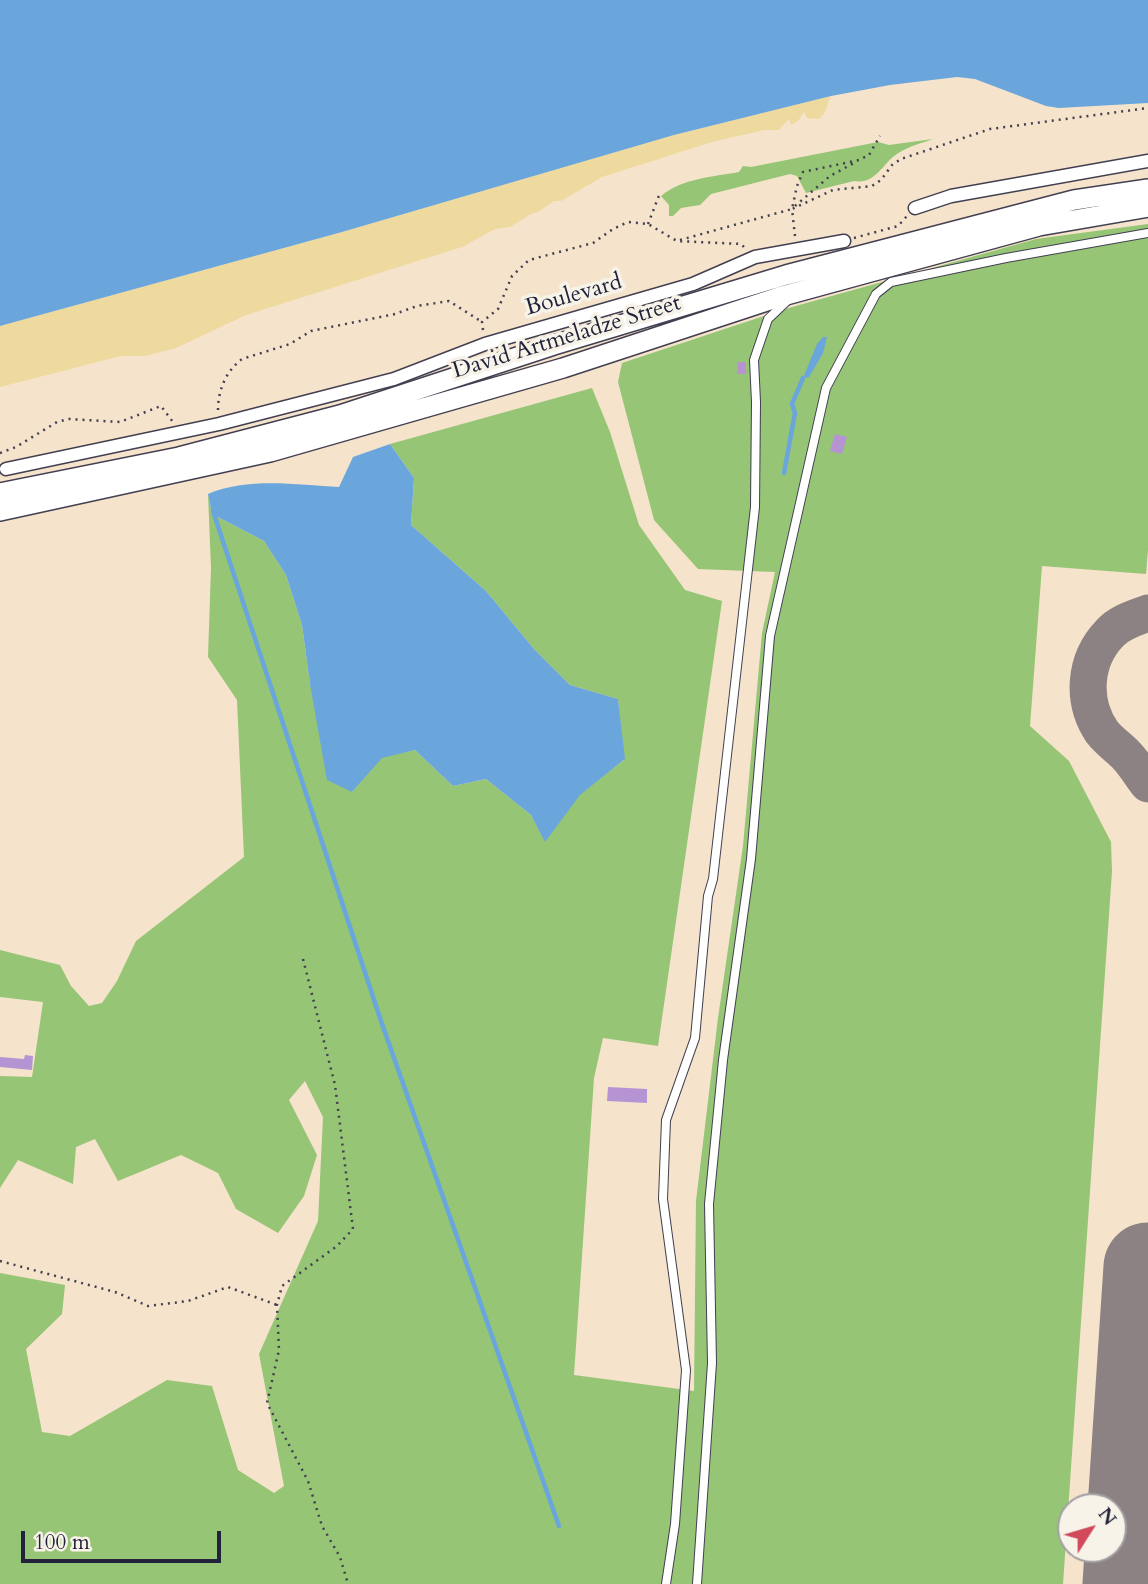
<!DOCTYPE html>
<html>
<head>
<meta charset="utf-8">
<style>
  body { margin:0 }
  #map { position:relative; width:1148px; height:1584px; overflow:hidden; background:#f5e3cb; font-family:Cardo,serif }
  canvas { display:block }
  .north { position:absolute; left:1057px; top:1493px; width:70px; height:70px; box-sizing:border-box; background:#f7f3e8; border:2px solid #a29fa3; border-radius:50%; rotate:53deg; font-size:19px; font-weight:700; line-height:28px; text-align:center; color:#22223b }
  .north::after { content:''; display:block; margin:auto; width:24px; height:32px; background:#d1495b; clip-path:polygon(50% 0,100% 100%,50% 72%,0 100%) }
  .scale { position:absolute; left:21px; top:1531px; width:200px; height:32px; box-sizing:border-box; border:4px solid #22223b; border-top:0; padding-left:9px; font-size:21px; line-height:24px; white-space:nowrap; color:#22223b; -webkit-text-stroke:5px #f7f3e8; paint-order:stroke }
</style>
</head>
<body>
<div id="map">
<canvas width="1148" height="1584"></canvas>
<div class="north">N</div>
<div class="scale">100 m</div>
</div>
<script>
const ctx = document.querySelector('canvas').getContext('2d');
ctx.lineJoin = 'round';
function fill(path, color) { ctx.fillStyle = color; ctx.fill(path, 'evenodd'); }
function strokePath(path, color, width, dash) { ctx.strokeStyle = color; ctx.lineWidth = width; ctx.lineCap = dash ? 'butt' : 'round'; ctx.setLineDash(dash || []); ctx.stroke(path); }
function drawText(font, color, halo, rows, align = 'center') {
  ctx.font = font + ' Cardo,serif'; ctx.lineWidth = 7; ctx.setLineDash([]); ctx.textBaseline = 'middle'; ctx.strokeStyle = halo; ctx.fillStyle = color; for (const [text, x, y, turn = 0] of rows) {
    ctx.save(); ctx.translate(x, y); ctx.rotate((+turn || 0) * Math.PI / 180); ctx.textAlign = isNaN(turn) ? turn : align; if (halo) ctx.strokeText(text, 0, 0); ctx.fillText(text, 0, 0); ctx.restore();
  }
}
fill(new Path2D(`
  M933,139C922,143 910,146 900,152C883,161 877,185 854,181L806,193L797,176L790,174L711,194L700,205L681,208L673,216H669V205L661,196C683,178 712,177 739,172L743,166L751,167L878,142L889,145Z
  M1148,224V550L1146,574L1042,566L1030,726L1069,761L1111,842L1112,871L1063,1584H0V1273L65,1285L62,1314L26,1349L42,1432L70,1436L167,1380L212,1386L238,1470L274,1493L284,1486L259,1354L318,1221L323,1117L305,1081L289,1100L317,1155L304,1196L278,1233L236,1209L218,1173L181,1155L118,1181L95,1139L76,1147L73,1184L18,1160L0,1188V1076L32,1077L43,1002L0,997V950L60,965L71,986L89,1006L102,1003L117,981L136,941L244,857L237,700L208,657L211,568L208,494L212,514L264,541L286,575L302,625L310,684L352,792L382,757L415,750L453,786L486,779L531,815L545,841L580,794L624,760L618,699L570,685L534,649L486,591L411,525L414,478L390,444L592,388L610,432L639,525L685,590L722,601L658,1046L603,1038L594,1078L574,1375L694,1391L696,1201L718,1018L743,846L762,633L775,572L698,569L654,520L618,382L622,363L785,309L1036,239Z`), '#95c575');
fill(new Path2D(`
  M831,96L824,114L819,119L807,118L804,112L798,121L791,125L789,119L779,130H764L712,142L602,177L561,201H554L538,212L531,214L510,227L495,229L462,247L246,315L176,348L145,356H121L0,387V326L342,232L674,135Z`), '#eeda9e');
fill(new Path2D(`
  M0,0H1148V103L1059,108L1046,106L975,79L957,77L890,85L831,96L674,135L342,232L0,326Z
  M823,337H827L823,353L809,377L803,378L817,344Z
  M390,444L414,478L411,525L486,591L534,649L570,685L618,699L625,759L580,795L545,842L531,815L486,779L453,786L415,750L382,758L352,792L327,780L310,684L302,625L286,575L264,541L212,514L208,494C248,477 297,485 339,487L353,457Z`), '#6aa6db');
strokePath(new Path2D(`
  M784,473L795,413L792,404L803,378
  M213,511L381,1021L559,1526`), '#6aa6db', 4.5);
strokePath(new Path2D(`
  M1148,613C1135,618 1120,622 1110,633C1084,660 1081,701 1102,732C1108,740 1118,747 1125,754C1134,763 1141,775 1148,784`), '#8c8283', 37);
strokePath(new Path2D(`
  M1127,1584L1148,1267`), '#8c8283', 89);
fill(new Path2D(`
  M738,362H746V374H737Z
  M835,434L847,437L842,454L830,451Z
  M25,1055L33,1056L32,1070L0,1067V1057L24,1059Z
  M608,1087L647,1089V1103L607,1101Z`), '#b694d3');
const service = new Path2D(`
  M666,1584L675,1524L686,1370L663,1199L666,1120L695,1038L708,896L713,879L755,507L756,402L754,360L768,319L788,300
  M697,1584L712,1363L709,1204L723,1060L751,859L770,636L826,388L876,294L891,282L1006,258L1148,233`);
const pedestrian = new Path2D(`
  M915,208L951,196L1148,161
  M6,469L219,424L394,379L485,344L693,284L755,257L844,241`);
const tertiary = new Path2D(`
  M0,493L179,457L340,415L554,345L786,275L1074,200L1148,189
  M0,511L270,452L563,368L779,297L1039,226L1148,207`);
strokePath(service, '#423f51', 10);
strokePath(pedestrian, '#423f51', 15);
strokePath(tertiary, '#423f51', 22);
strokePath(new Path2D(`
  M795,206L830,176L854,163
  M648,224L660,193
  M795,236L792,209L833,190L872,186L881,180L892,165L901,159L990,129L1148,108
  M854,238L898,226L907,216
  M680,240L792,209L797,186L803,172L859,160L869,155L880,136
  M483,330L482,322L498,309L512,276L529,260L593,243L613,229L628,222L648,224L677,241L741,244L745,248
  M218,410C218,390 226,371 242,359L290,344L311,331L395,314L417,306L449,301L482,322
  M0,453L16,447L57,422L69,419L120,422L161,406L173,422
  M303,959L335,1085L353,1229L337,1246L282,1286L277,1305L279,1350L267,1403L308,1481L322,1526L340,1557L348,1584
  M0,1261L115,1292L148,1306L188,1301L228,1287L277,1305`), '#423f51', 2.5, [2, 5]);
strokePath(service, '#fff', 8);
strokePath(pedestrian, '#fff', 12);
strokePath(tertiary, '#fff', 19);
drawText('23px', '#22223b', '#f7f3e8', [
  ["Boulevard",574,296,-16],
  ["David Artmeladze Street",567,338,-17]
]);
</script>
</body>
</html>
